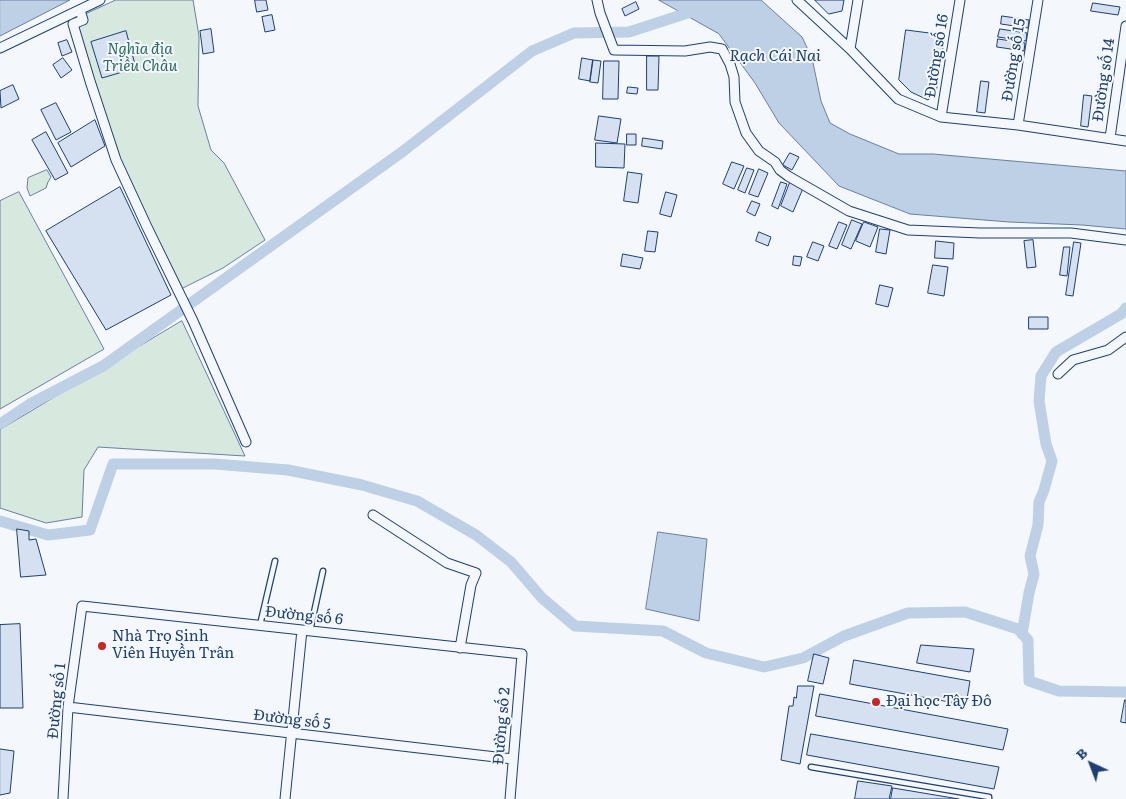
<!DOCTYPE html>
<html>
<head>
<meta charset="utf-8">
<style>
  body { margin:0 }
  #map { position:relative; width:1126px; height:799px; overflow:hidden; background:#f4f7fb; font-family:Literata,serif }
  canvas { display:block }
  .north { position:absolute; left:1066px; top:739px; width:50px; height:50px; -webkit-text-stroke:4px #f4f7fb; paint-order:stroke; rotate:317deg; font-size:14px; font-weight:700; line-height:20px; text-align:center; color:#1d3f73 }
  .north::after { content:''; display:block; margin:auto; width:18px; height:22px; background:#1d3f73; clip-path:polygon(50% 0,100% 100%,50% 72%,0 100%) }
</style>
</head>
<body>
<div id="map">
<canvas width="1126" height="799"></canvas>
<div class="north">B</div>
</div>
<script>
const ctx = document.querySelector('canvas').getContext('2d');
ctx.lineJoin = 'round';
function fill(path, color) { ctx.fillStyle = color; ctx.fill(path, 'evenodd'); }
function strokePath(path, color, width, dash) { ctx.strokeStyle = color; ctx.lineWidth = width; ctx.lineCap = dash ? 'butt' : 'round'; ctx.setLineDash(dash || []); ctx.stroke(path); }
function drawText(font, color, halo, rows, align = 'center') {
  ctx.font = font + ' Literata,serif'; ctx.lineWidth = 4; ctx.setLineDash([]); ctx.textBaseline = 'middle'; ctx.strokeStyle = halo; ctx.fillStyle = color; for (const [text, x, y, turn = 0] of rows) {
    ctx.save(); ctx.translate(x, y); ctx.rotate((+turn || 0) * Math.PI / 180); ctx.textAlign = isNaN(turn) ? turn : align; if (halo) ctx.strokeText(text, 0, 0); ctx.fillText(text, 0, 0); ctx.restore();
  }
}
const green = new Path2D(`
  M116,0H193L199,36L198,106L211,150L224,163L265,240L223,268L175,292L110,154L69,22Z
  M47,170L51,177L48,182L46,188L30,196L27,188L28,178Z
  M19,192L104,349L0,409V201Z
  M182,321L245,456L98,447L84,470L82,517L46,523L0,508V430Z`);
fill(green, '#d7e8df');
strokePath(green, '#687fa3', 1);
const water = new Path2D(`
  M0,0H70L0,36Z
  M659,0H761L802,37L812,58L821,101L830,123L850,134L899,154H933L1126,171V229L1082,225L1009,222L910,214L839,186L779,123L755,83L719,34Z
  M658,532L707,539L699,621L646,609Z`);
fill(water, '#bed0e5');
strokePath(water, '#687fa3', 1);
strokePath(new Path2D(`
  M0,424L30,404L103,366L402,152L532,51L574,33L629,32L697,10
  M0,521L48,535L90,530L113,464H215L288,470L362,485L417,501L476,535L511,562L542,598L575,626L663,631L706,653L764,667L803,658L844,636L908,613L965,612L1018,629L1028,640L1029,681L1059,691L1126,692
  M1022,634L1029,593L1034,574L1030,556L1038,525L1039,502L1044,490L1052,461L1046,444L1039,401L1041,376L1056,352L1121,314L1126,308`), '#bed0e5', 11);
const building = new Path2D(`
  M255,0H266L268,10L257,12Z
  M815,0H844L842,11L829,14Z
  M636,2L639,9L625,16L622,9Z
  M1093,3L1120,7L1118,15L1091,11Z
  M272,15L275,30L265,32L262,17Z
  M1002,16L1029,20L1028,28L1001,24Z
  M211,29L214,52L203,54L200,31Z
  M1000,29L1027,33L1026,41L998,37Z
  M906,30L945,35L936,93L928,100L911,92L899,80Z
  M126,31L136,68L102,78L91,42Z
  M998,39L1025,43L1024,51L997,47Z
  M67,40L72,52L62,56L58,43Z
  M647,56H659L658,90H647Z
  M63,58L72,70L61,78L53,65Z
  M582,58L593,60L590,81L579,79Z
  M593,60L601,61L598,83L590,82Z
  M604,61H619L618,99H603Z
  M981,81L989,82L985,113L977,112Z
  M13,85L19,99L1,108L0,91Z
  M628,87L638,88L637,94L627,93Z
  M1084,95L1092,96L1088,127L1081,126Z
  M56,103L71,132L56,140L41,110Z
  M599,116L621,119L617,143L595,140Z
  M95,120L105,146L71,167L58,143Z
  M46,132L68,173L55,180L32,140Z
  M627,134H636V145H627Z
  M643,138L663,141L662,149L642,146Z
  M596,143L625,144L624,168L596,167Z
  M790,153L799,157L792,170L783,165Z
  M732,162L744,166L734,189L723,184Z
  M747,168L754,170L745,193L738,190Z
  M759,169L768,173L758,197L749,194Z
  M628,172L642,174L638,203L624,201Z
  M791,180L804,186L793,212L781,206Z
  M781,182L787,184L778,209L772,206Z
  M120,187L171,295L106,330L46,231Z
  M666,192L677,195L671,217L660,214Z
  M752,201L760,204L755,216L747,212Z
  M852,220L862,224L851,249L842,245Z
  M839,222L847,225L837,249L829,246Z
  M864,222L878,227L870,247L856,241Z
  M880,229L890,230L886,254L876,252Z
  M648,231L658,232L655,252L645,251Z
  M759,232L771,237L768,246L756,241Z
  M1033,240L1036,267L1027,268L1024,241Z
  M936,241L954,243L953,259L935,258Z
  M813,242L824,246L818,261L807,257Z
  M1074,242L1081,243L1073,296L1066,295Z
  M1064,247H1070L1067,276L1060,275Z
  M623,254L643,258L640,269L621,266Z
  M794,256L802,257L800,266L793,265Z
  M933,265L948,267L944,296L928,293Z
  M880,285L893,288L888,307L876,304Z
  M1029,317H1048V329H1029Z
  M17,529L29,531V540L36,539L46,575L21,577Z
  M20,624L23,708H0V625Z
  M921,645L974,649L970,672L917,663Z
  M814,654L829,658L823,684L808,681Z
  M854,660L970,681L966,705L850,684Z
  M798,686H814L800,764L781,760L789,706H793L794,697L796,698Z
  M820,694L1008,729L1003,750L816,716Z
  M1125,700H1126V723L1121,722Z
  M811,734L999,767L994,789L807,755Z
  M0,749L14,751L10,793L0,795Z
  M858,781L892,786L889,799H855Z
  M893,788L959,799H891Z`);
fill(building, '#d5e0f0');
strokePath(building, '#1d3f73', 1);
const lane = new Path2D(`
  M260,625L275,561
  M310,631L323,571
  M811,767L989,797V799`);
const street = new Path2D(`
  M597,0L600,13L614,50L685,51L710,47L722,49L730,64L734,77L735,102L746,133L759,151L775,162L780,170L788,176L849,211L908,230L980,233H1071L1126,240
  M797,0L850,49L898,99L941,117L1018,125L1126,141
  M80,10L83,20L73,24L90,81L116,160L147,227L193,321L246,442
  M0,48L100,0
  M850,49L858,0
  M941,117L960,0
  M1018,125L1038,0
  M1110,138L1126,26
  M1058,374L1073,360L1108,350L1126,337
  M373,515L447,563L476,573L471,585L460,648
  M68,707L513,759
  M63,799L68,707L82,606L522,654L510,799
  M285,799L302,630`);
strokePath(lane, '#1d3f73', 7);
strokePath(street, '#1d3f73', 11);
strokePath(lane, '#f4f7fb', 4.5);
strokePath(street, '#f4f7fb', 9);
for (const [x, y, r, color] of [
  [102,646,5,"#c62828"],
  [876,702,5,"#c62828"]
]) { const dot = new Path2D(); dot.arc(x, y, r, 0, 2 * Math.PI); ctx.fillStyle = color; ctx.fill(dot); strokePath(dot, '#f4f7fb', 2); }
drawText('italic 15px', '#2c6c60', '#f4f7fb', [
  ["Nghĩa địa",140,50],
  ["Triều Châu",140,67]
]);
drawText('15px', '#1d3f73', '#f4f7fb', [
  ["Đường số 16",937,56,-81],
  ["Đường số 15",1014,60,-81],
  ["Đường số 14",1104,80,-82],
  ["Đường số 6",304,616,6],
  ["Đường số 1",57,701,-84],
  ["Đường số 5",292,720,7],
  ["Đường số 2",502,726,-85]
]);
drawText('15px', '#1d3f73', '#f4f7fb', [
  ["Nhà Trọ Sinh",112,637],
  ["Viên Huyền Trân",112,654],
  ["Đại học Tây Đô",886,702]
], 'left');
drawText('italic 16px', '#1d3f73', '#f4f7fb', [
  ["Rạch Cái Nai",775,56]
]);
</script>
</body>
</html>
